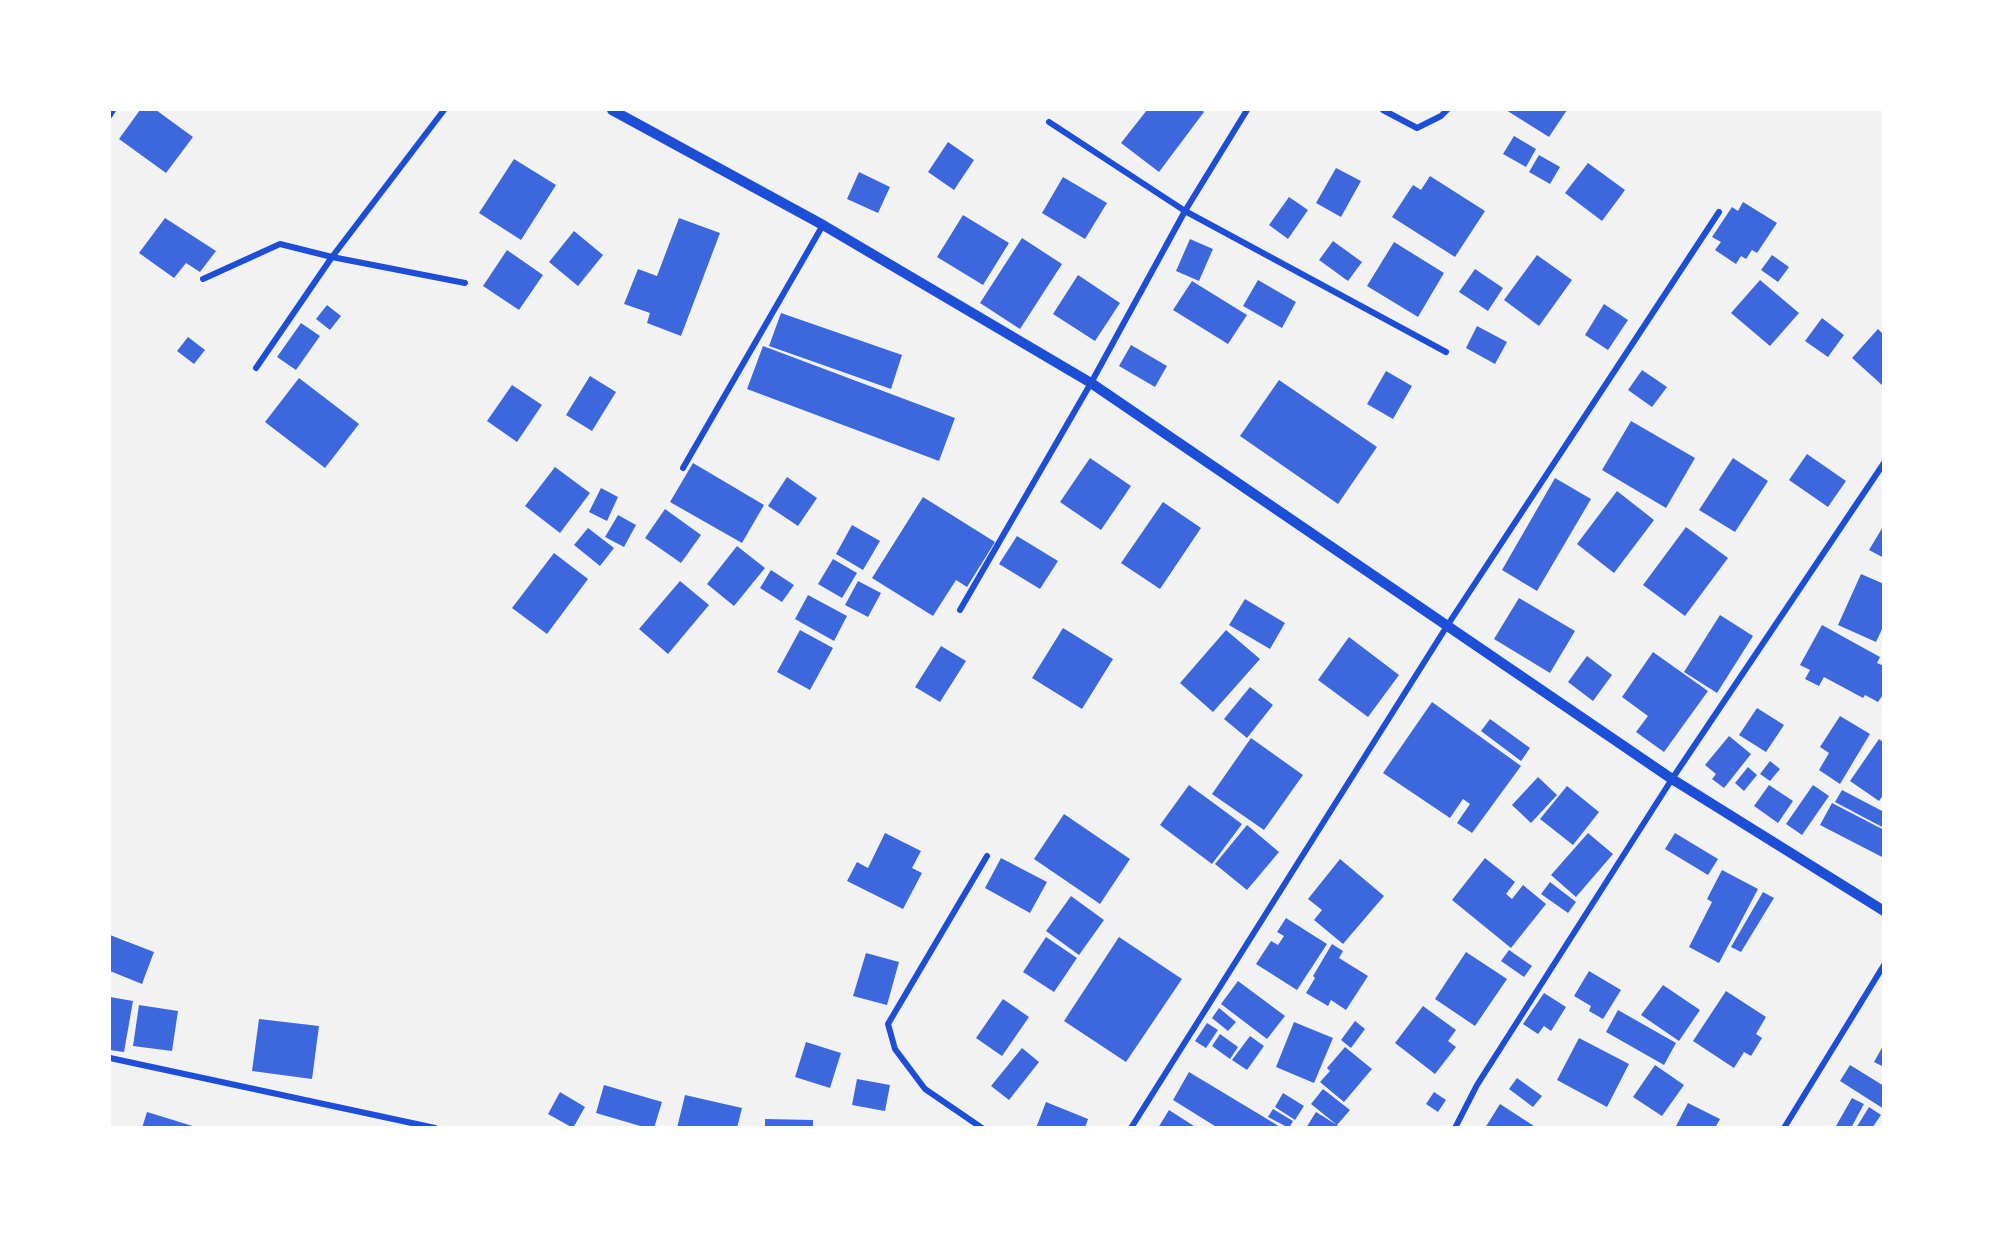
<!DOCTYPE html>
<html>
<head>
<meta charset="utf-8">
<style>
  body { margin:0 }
  #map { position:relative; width:1993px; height:1237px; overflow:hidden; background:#f2f2f2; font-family:Literata,serif }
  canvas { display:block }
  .frame { position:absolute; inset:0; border:111px solid #fff; pointer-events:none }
</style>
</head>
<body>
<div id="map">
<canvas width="1993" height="1237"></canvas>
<div class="frame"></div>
</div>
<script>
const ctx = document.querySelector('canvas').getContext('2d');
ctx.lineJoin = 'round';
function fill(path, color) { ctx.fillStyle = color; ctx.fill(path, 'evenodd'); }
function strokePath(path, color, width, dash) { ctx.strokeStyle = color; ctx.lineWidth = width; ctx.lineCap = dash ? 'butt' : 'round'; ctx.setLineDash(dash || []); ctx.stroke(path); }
fill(new Path2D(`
  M140,110H156L193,137L166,173L119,139Z
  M1147,110H1201L1204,112L1159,172L1121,143Z
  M1506,110H1567L1549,137Z
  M1514,136L1536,149L1526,167L1503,154Z
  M948,142L974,160L954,190L928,172Z
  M1539,155L1560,167L1550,184L1529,172Z
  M514,159L556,185L521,240L479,213Z
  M1588,163L1625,190L1602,221L1565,193Z
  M1336,168L1361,181L1341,217L1316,203Z
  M859,172L890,187L878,213L847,199Z
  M1430,176L1485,211L1455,257L1392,217L1413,185L1421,190Z
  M1063,177L1107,203L1085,239L1042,213Z
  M1289,197L1308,210L1288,239L1269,225Z
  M1743,202L1777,223L1757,253L1752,250L1746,259L1741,256L1736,264L1715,250L1721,242L1712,237L1732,207L1738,211Z
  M963,215L1009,243L983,285L937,257Z
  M165,218L216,251L200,272L186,263L174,278L139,253Z
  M679,218L720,233L681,336L647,323L650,313L624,304L638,269L657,276Z
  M574,231L603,255L578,286L549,262Z
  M1022,238L1062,264L1020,329L980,303Z
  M1190,239L1213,249L1199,281L1176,271Z
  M1333,241L1362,262L1348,281L1319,260Z
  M1394,242L1444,273L1418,317L1367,286Z
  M507,250L543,275L519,310L483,286Z
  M1537,255L1572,280L1539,326L1504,300Z
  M1772,255L1789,267L1778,282L1761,270Z
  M1475,269L1503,288L1488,311L1459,292Z
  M1078,275L1120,303L1095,341L1053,314Z
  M1258,280L1296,302L1282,328L1243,306Z
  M1760,280L1799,313L1770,346L1731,313Z
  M1192,281L1247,315L1228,344L1173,310Z
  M1604,304L1628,320L1608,350L1585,335Z
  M327,305L341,316L330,330L316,319Z
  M781,313L902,355L891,389L769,346Z
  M1822,318L1844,335L1828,357L1805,341Z
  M301,323L320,336L296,370L277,357Z
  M1477,326L1507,342L1495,364L1466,348Z
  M1878,329L1884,335V383L1882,385L1852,358Z
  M188,337L205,350L194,364L177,351Z
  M1131,345L1167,366L1155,387L1119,366Z
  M763,346L955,418L939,461L747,389Z
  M1642,370L1667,387L1652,407L1628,390Z
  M1386,371L1412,386L1393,419L1367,404Z
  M590,376L616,392L592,431L566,415Z
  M299,378L359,424L325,468L265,422Z
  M1279,380L1377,447L1338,504L1240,436Z
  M512,385L542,405L517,442L487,421Z
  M1631,421L1695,458L1666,508L1602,470Z
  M1807,454L1846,481L1828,507L1789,480Z
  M1090,458L1131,486L1101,530L1060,502Z
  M1733,458L1768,481L1735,532L1699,510Z
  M693,463L764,505L742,543L670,502Z
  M555,467L590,493L560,533L525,506Z
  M787,477L817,498L798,526L768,506Z
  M1555,478L1591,499L1537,591L1502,570Z
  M601,488L618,497L607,521L589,512Z
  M1617,491L1654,520L1614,573L1577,544Z
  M923,497L995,542L967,587L956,580L933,616L872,578Z
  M1163,502L1201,528L1160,589L1121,563Z
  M665,509L701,535L681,563L645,538Z
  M618,515L636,525L624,547L605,537Z
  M852,525L880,541L863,570L836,554Z
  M1884,525V558L1869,550Z
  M1686,527L1728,558L1685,616L1643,585Z
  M588,528L614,548L600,566L574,545Z
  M1017,536L1058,561L1040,589L999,564Z
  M737,546L765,568L734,606L707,584Z
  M554,553L588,579L547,634L512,608Z
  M833,559L857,573L842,598L818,584Z
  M771,570L794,585L782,602L760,588Z
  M1861,574L1884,584V625L1876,642L1838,625Z
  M680,581L709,605L668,654L639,629Z
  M858,581L881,593L868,617L845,605Z
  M808,595L847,616L834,641L795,619Z
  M1519,598L1575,631L1550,673L1494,639Z
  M1245,599L1285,623L1270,649L1229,625Z
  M1720,615L1753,636L1717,693L1684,672Z
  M1822,625L1880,657L1877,663L1884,666V693L1878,702L1865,695L1863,698L1824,677L1819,686L1805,679L1810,670L1800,665Z
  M1063,628L1113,659L1082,709L1032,678Z
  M800,630L833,648L810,690L777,672Z
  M1226,630L1260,659L1213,712L1180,683Z
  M1349,637L1399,675L1368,717L1318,680Z
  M941,646L966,661L940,702L915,687Z
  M1653,652L1708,691L1664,752L1636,732L1648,716L1622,697Z
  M1587,656L1612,675L1593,701L1568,682Z
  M1250,687L1273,705L1247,738L1224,719Z
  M1432,702L1521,766L1472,833L1457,823L1470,804L1463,799L1450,818L1383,773Z
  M1757,708L1784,725L1766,752L1739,735Z
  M1840,716L1870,734L1840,784L1819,770L1829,753L1820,747Z
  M1490,719L1530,748L1521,761L1481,731Z
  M1729,736L1751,754L1724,788L1712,779L1716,774L1705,765Z
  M1251,738L1303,775L1264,830L1212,794Z
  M1879,739L1884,743V794L1879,801L1850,781Z
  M1770,761L1780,769L1770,781L1760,774Z
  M1748,767L1757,775L1744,791L1735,783Z
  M1538,777L1557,795L1531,823L1512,805Z
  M1189,785L1242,824L1212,864L1160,825Z
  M1769,785L1793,801L1778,823L1754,806Z
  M1813,785L1829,796L1802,835L1786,824Z
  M1567,786L1599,812L1573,845L1540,819Z
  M1842,790L1884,812V828L1835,802Z
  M1832,803L1884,830V858L1820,825Z
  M1064,814L1130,859L1100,904L1034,859Z
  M1247,825L1279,852L1247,890L1215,864Z
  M885,833L921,851L912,868L922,873L903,909L847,881L857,862L868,868Z
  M1588,833L1613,854L1576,897L1551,875Z
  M1675,833L1718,859L1708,875L1665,849Z
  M1001,858L1047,882L1030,913L985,888Z
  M1485,858L1515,882L1506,894L1512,899L1523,885L1546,904L1511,948L1452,900Z
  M1340,859L1384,896L1343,944L1314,920L1322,910L1308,899Z
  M1722,870L1758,889L1719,963L1689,947L1712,902L1707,899Z
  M1550,882L1576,902L1568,913L1541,894Z
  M1763,892L1774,898L1741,952L1731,947Z
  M1071,896L1104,920L1079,955L1046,931Z
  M1286,918L1327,944L1297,990L1256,964L1271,941L1278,945L1284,936L1277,932Z
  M110,935L154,952L142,984L110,971Z
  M1046,937L1077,958L1054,992L1023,972Z
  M1119,937L1182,979L1126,1062L1064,1021Z
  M1332,944L1343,951L1339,958L1368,976L1346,1010L1331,1000L1328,1006L1306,993L1315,978L1313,976Z
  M1509,950L1532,966L1524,977L1501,961Z
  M1466,952L1507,979L1475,1026L1435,999Z
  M866,953L899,962L887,1005L853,996Z
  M1589,971L1621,990L1603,1019L1589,1011L1591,1006L1574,996Z
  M1238,981L1285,1016L1267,1039L1221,1004Z
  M1663,985L1700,1010L1679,1041L1641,1015Z
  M1726,991L1766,1017L1756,1034L1762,1038L1751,1056L1744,1052L1734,1068L1693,1041Z
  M1544,993L1566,1007L1551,1031L1544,1026L1538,1034L1523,1024Z
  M110,997L133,1001L124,1052L110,1050Z
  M1003,999L1029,1017L1002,1056L976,1038Z
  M139,1005L178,1011L172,1051L133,1046Z
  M1423,1006L1456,1030L1448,1041L1456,1047L1435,1074L1395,1043Z
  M1219,1008L1236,1022L1228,1031L1212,1018Z
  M1618,1010L1676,1043L1664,1065L1606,1032Z
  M259,1019L319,1026L312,1079L252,1071Z
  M1355,1021L1365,1029L1351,1048L1341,1040Z
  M1294,1022L1333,1038L1314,1083L1276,1067Z
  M1207,1023L1218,1030L1206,1048L1195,1041Z
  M1220,1034L1238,1047L1230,1059L1212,1046Z
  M1250,1036L1264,1046L1247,1070L1232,1060Z
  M1579,1038L1629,1064L1607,1107L1557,1080Z
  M806,1042L841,1053L830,1088L795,1077Z
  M1884,1044V1067L1874,1062Z
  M1345,1047L1372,1069L1344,1102L1320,1082L1330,1071L1327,1068Z
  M1022,1048L1039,1062L1009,1100L991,1086Z
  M1655,1065L1684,1085L1662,1116L1633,1097Z
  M1850,1065L1884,1086V1109L1840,1081Z
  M1189,1072L1282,1128H1218L1173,1100Z
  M1517,1078L1542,1096L1533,1107L1509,1089Z
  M857,1079L890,1085L885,1111L852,1105Z
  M604,1085L662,1102L654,1128H647L596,1113Z
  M1323,1089L1350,1110L1337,1125L1311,1104Z
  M560,1092L585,1107L573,1128L548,1114Z
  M1434,1092L1446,1100L1438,1112L1426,1104Z
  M1283,1093L1304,1106L1295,1120L1275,1107Z
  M685,1095L742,1108L737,1128H677Z
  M1852,1098L1864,1104L1851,1128H1839L1836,1126Z
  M1046,1102L1088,1119L1085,1128H1036Z
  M1688,1103L1720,1119L1715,1128H1675Z
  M1500,1104L1537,1128H1485Z
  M1869,1107L1881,1115L1872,1128H1856Z
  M1273,1109L1293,1121L1289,1128L1268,1117Z
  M1169,1110L1197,1128H1158Z
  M147,1112L196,1127V1128H142Z
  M1316,1112L1337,1125L1340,1128H1306Z
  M765,1119L813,1120V1128H765Z`), '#3d67dc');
strokePath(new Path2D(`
  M1383,110L1417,128L1441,116L1447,110
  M110,115L113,110
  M1049,122L1185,211L1446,352
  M203,279L280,244L332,257L465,283
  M256,368L332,257L444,110
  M683,468L823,225
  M960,610L1091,383L1185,211L1247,110
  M110,1058L435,1128
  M982,1128L925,1089L895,1049L888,1024L987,856
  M1131,1128L1447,626L1719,212
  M1455,1128L1477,1085L1672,779L1884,463
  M1784,1128L1884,965`), '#1d4ed8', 6);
strokePath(new Path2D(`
  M612,110L823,225L1091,383L1672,779L1884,911`), '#1d4ed8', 10);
</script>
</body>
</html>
